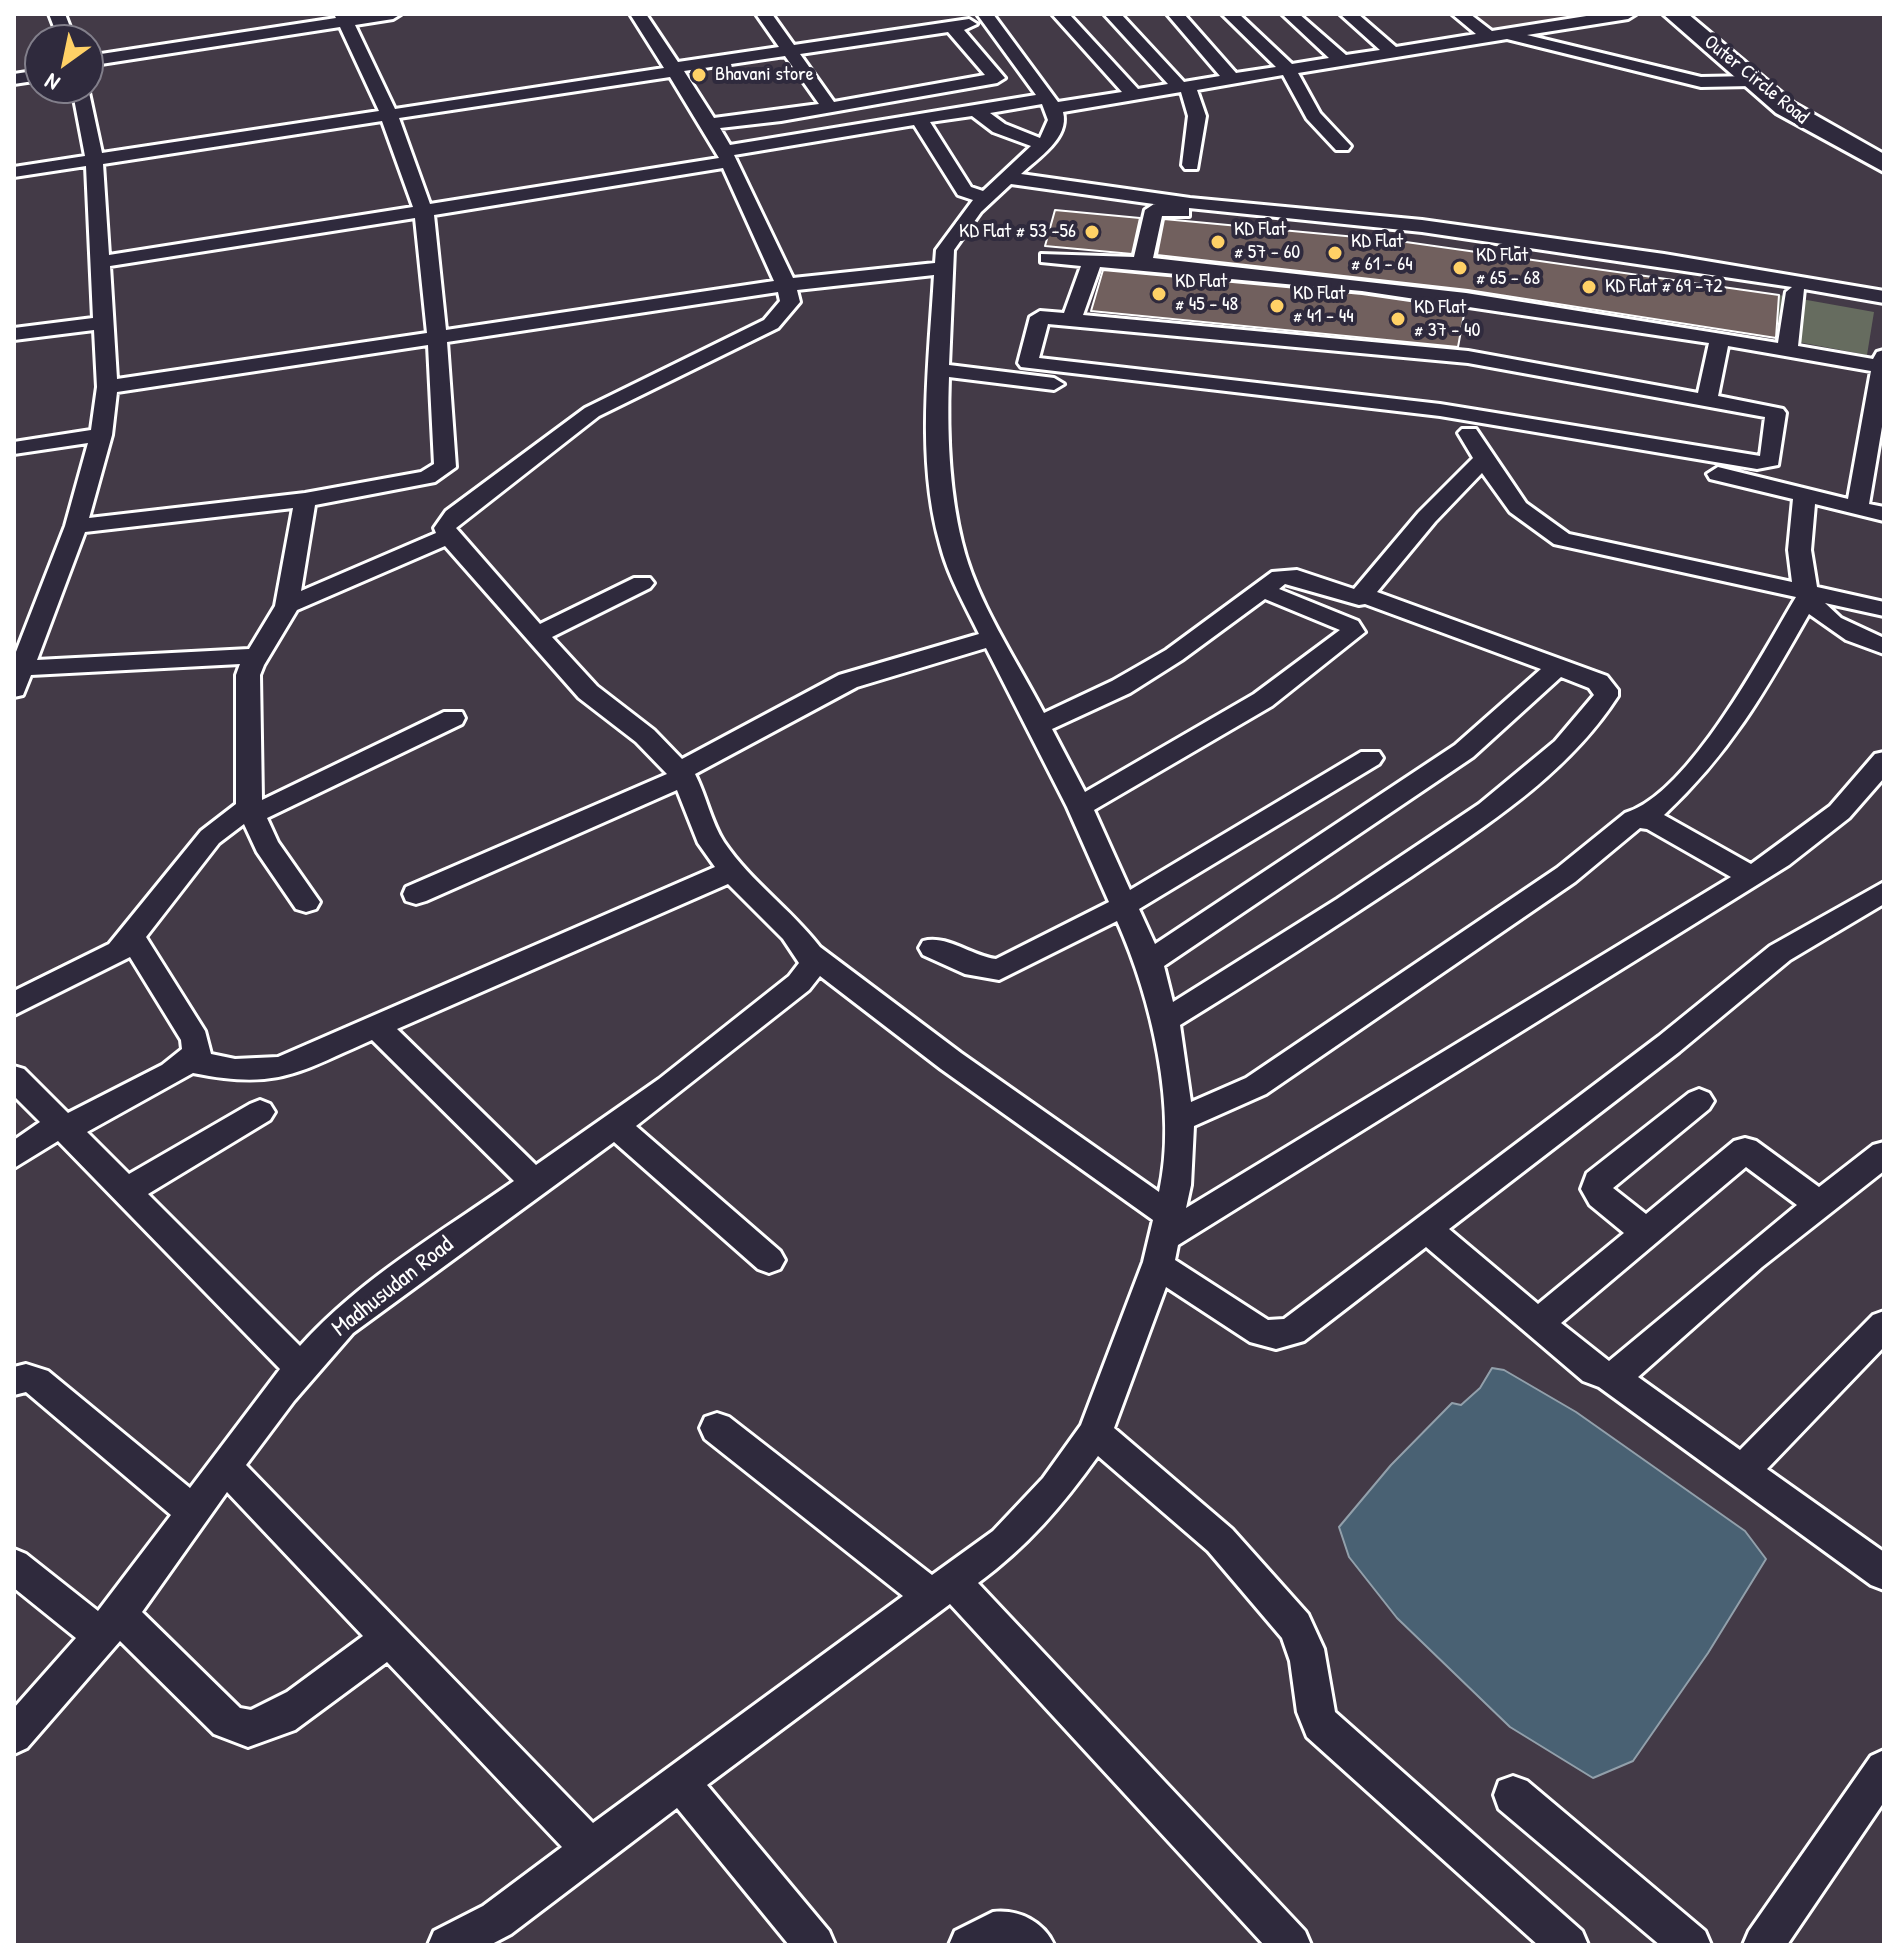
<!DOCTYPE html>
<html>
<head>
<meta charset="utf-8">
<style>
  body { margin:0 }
  #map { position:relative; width:1898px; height:1959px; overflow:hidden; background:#433a47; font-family:"Patrick Hand",sans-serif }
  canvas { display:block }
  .frame { position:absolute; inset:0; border:16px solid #fff; pointer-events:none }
  .north { position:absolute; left:24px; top:24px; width:80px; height:80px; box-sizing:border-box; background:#2f2a3d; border:2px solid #827f8b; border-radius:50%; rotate:213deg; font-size:22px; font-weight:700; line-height:32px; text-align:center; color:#fff }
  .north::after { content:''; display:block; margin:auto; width:28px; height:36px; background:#ffd166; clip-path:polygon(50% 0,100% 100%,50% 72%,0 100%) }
</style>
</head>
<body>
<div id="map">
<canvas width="1898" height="1959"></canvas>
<div class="frame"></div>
<div class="north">N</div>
</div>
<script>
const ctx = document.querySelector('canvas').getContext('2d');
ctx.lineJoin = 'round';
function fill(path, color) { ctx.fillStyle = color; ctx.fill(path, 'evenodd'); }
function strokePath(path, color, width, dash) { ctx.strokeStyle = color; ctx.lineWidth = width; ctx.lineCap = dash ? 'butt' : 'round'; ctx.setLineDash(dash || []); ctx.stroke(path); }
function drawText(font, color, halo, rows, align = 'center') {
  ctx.font = font + ' "Patrick Hand",sans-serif'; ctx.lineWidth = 8; ctx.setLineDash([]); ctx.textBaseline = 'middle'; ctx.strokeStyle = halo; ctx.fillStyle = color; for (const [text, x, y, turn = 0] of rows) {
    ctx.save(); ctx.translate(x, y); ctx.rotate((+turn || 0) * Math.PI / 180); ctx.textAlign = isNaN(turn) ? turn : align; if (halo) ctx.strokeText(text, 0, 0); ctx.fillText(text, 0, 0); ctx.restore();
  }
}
fill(new Path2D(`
  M1470,14H1605L1490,31Z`), '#51454e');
fill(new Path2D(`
  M1779,295L1874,312L1867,355L1777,338Z`), '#666c5f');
const water = new Path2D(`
  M1492,1368L1504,1370L1576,1412L1745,1531L1766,1559L1708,1653L1633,1761L1593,1778L1510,1727L1397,1618L1349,1557L1339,1527L1391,1465L1452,1403L1461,1405L1480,1388Z`);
fill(water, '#496173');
strokePath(water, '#92a0ab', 2);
const building = new Path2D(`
  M1055,210L1140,218L1132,254L1045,246Z
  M1164,219L1399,241L1779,295L1776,338L1468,290L1157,255Z
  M1103,270L1362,294L1465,309L1458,347L1091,311Z`);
fill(building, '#71605e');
strokePath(building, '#fff', 2);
const minor = new Path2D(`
  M49,14H65L75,40H59Z
  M334,14H401L393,19L355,25L395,109L664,68L630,14H646L678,62L779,47L756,14H772L794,45L969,19L977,24L964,30L1005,78L997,83L781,121L720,128L730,145L1036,95L977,14H993L1058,102L1122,92L1052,14H1069L1138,89L1168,84L1104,14H1121L1184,82L1220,76L1167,14H1184L1236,73L1276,67L1222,14H1239L1292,64L1329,58L1282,14H1299L1346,55L1380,50L1340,14H1358L1396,47L1476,34L1452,14H1470L1492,31L1599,14H1636L1628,19L1527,35L1701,77L1752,76L1760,81L1752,86L1701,87L1507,39L1298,73L1320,113L1351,146L1348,150H1336L1307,119L1283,75L1197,90L1206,116L1197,169H1185L1182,165L1188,116L1181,92L1063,112C1070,138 1038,158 1021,174L1190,198L1422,220L1664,254L1884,291V303L1804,289L1798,346L1873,359L1877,352L1884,350V415L1869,504L1884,507V521L1815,504L1811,550L1817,587L1884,602V616L1825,603L1841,618L1884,638V654L1846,640L1809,614C1764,693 1731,752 1664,815L1751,864L1830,806L1875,754L1884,752V778L1849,818L1789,865L1178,1245L1175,1260L1268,1320L1284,1319L1659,1036L1770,946L1884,882V904L1790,960L1679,1052L1449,1229L1538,1304L1624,1233L1590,1205L1581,1189L1587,1173L1689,1093L1699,1089L1709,1093L1714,1101L1709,1109L1613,1188L1646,1214L1734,1141L1745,1138L1756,1141L1819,1187L1873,1145L1884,1142V1171L1762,1267L1638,1377L1740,1450L1873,1315L1884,1311V1347L1767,1469L1884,1552V1590L1871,1585L1599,1387L1583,1381L1426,1247L1304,1341L1276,1349L1250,1342L1166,1287L1114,1428L1232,1529L1308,1614L1324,1649L1335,1712L1582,1931L1588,1945H1538L1307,1737L1297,1712L1290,1661L1282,1638L1208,1551L1098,1456C1063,1505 1027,1547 978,1583L1305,1931L1311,1945H1264L950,1604L707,1785L829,1931L835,1945H789L677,1808L511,1934L490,1945H428L434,1931L483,1906L562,1847L387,1662L295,1730L248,1747L214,1734L120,1641L27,1748L14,1754V1708L76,1638L14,1588V1549L26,1554L98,1611L171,1515L26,1392L14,1395V1367L26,1364L48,1371L190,1488L280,1369L58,1141L14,1168V1140L40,1122L14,1096V1066L24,1069L68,1113L162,1065L182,1049L181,1040L130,957L14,1015V991L109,944L201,831L236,804V675L240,664L31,675L23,695L14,697V657L65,526L88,443L14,454V442L91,430L97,387L94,330L14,340V328L93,318L86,166L14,177V167L85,156L72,88H88L102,153L379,111L340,27L88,66V56L336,18ZM948,32L985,75L834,102L800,54ZM785,56L819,104L714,118L684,71ZM670,77L719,158L430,204L399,118ZM1042,104L1048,120L1040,138L1005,124L990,113ZM972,116L993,132L1031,146L983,191L971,187L930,122ZM382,121L413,207L109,255L103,164ZM914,125L958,195L973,200L936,250L935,263L793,278L734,155ZM723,168L774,281L446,330L434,215ZM1011,184L1168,206L1154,204L1145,210L1134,257L1041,254V262L1081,266L1064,313L1040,311L1030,317L1018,363L1021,367L1440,416L1757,469L1778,465L1786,413L1783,409L1718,396L1728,346L1871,371L1848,499L1718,467L1707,474L1710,479L1793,499L1788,550L1792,582L1569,534L1526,503L1476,429H1462L1458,433L1473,458L1419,512L1354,589L1297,570L1272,572L1166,650L1112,681L1044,713C1016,659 976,601 962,542C949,489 947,431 949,377L1054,390L1064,384L1054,378L949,365L954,250L981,212ZM1189,208L1422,232L1792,287L1786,292L1778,343L1466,293L1153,258L1162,216H1189ZM415,218L427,333L117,379L110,266ZM1100,267L1362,291L1709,343L1698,393L1468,351L1083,315ZM934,275C929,362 916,459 940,544C948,576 965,605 979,634L839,675L682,759L654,730L597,686L552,637L650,588L654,583L650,578H634L540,624L456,528L599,416L778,328L800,302L797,290ZM778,292L780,301L764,320L585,408L446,511L434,528L436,533L301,591L315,505L435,482L456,467L447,342ZM1048,324L1468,363L1765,417L1760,456L1440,404L1039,358ZM428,345L434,464L421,472L305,493L89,518L112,435L117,392ZM1482,473L1510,512L1554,544L1796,597C1762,654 1689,794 1625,813L1557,868L1246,1078L1191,1102L1180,1025C1258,977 1335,927 1412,876C1487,825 1568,774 1618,696V690L1607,676L1377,592L1435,522ZM293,508L275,606L249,649L37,660L85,532ZM445,546L579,698L636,742L667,774L406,887L403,894L406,901L416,904L426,901L677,790L698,843L715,867L278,1057L235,1059L211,1054L205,1031L146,937L219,843L244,824L257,852L296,909L306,912L316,909L320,902L278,842L267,818L462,724L465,718L462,712H444L262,800L260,675L264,665L297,610ZM1285,584L1359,605L1365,604L1541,669L1455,745L1155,944L1139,909L1379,764L1383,758L1379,752H1361L1130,890L1094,810L1272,706L1365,632L1358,621L1279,589ZM1265,599L1340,630L1254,694L1085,792L1052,729L1130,693L1182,660ZM986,648L1067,807L1109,902L996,959C972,956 946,934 923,941L919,948L923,955L965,974L999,980L1117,921C1151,997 1178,1109 1159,1192L961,1053L820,947C791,909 751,882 724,842C711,822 706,795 695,774L857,687ZM1561,677L1589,688L1594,695L1555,741L1479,804L1337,899L1173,1002L1164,966L1473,757ZM1640,828L1647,829L1731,877L1186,1208L1191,1185L1194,1126L1266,1094L1575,882ZM728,884L783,939L799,963L789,976L659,1079L536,1165L397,1029ZM820,976L941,1069L1153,1220L1143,1262L1081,1425L1043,1478L993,1531L932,1575L729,1417L717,1413L705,1417L700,1428L705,1439L903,1596L593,1823L246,1465L294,1401L353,1333L614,1142L758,1269L769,1273L780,1269L785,1260L780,1251L636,1126L809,990ZM372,1040L514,1181C441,1232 360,1279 300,1346L148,1194L270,1120L275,1112L270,1104L260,1100L250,1104L129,1174L87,1132L193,1073C277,1090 297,1073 372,1040ZM1746,1167L1797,1205L1609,1361L1561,1323ZM227,1492L363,1636L287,1692L251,1710L240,1708L142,1612Z
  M40,70V80L14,84V74Z
  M1884,1750V1802L1787,1945H1743L1749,1931L1871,1756Z
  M1513,1776L1527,1781L1705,1931L1711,1945H1660L1499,1809L1494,1795L1499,1781Z
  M993,1912C1019,1909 1044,1922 1054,1945H949L955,1931Z`);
const secondary = new Path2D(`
  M1663,14H1688L1794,103L1884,154V172L1776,113Z`);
strokePath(minor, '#fff', 6);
strokePath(secondary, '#fff', 6);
fill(minor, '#2f2a3d');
fill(secondary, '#2f2a3d');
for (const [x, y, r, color] of [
  [699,75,8,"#ffd166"],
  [1092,232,8,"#ffd166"],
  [1218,242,8,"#ffd166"],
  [1335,253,8,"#ffd166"],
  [1460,268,8,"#ffd166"],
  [1589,287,8,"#ffd166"],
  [1159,294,8,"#ffd166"],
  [1277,306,8,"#ffd166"],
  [1398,319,8,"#ffd166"]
]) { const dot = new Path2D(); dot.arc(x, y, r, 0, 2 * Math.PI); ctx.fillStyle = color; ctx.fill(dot); strokePath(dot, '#2f2a3d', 3); }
drawText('20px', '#fff', '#2f2a3d', [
  ["Bhavani store",715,75],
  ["KD Flat",1234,230],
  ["# 57 - 60",1234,253],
  ["KD Flat # 53 -56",1076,232,"right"],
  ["KD Flat",1351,242],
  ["# 61 - 64",1351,265],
  ["KD Flat",1476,256],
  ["# 65 - 68",1476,279],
  ["KD Flat",1175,282],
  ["# 45 - 48",1175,305],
  ["KD Flat # 69 -72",1605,287],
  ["KD Flat",1293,294],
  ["# 41 - 44",1293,317],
  ["KD Flat",1414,308],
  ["# 37 - 40",1414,331]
], 'left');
drawText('20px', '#fff', '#2f2a3d', [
  ["Outer Circle Road",1756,80,39]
]);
drawText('24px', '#fff', '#2f2a3d', [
  ["Madhusudan Road",393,1287,-38]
]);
</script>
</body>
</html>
